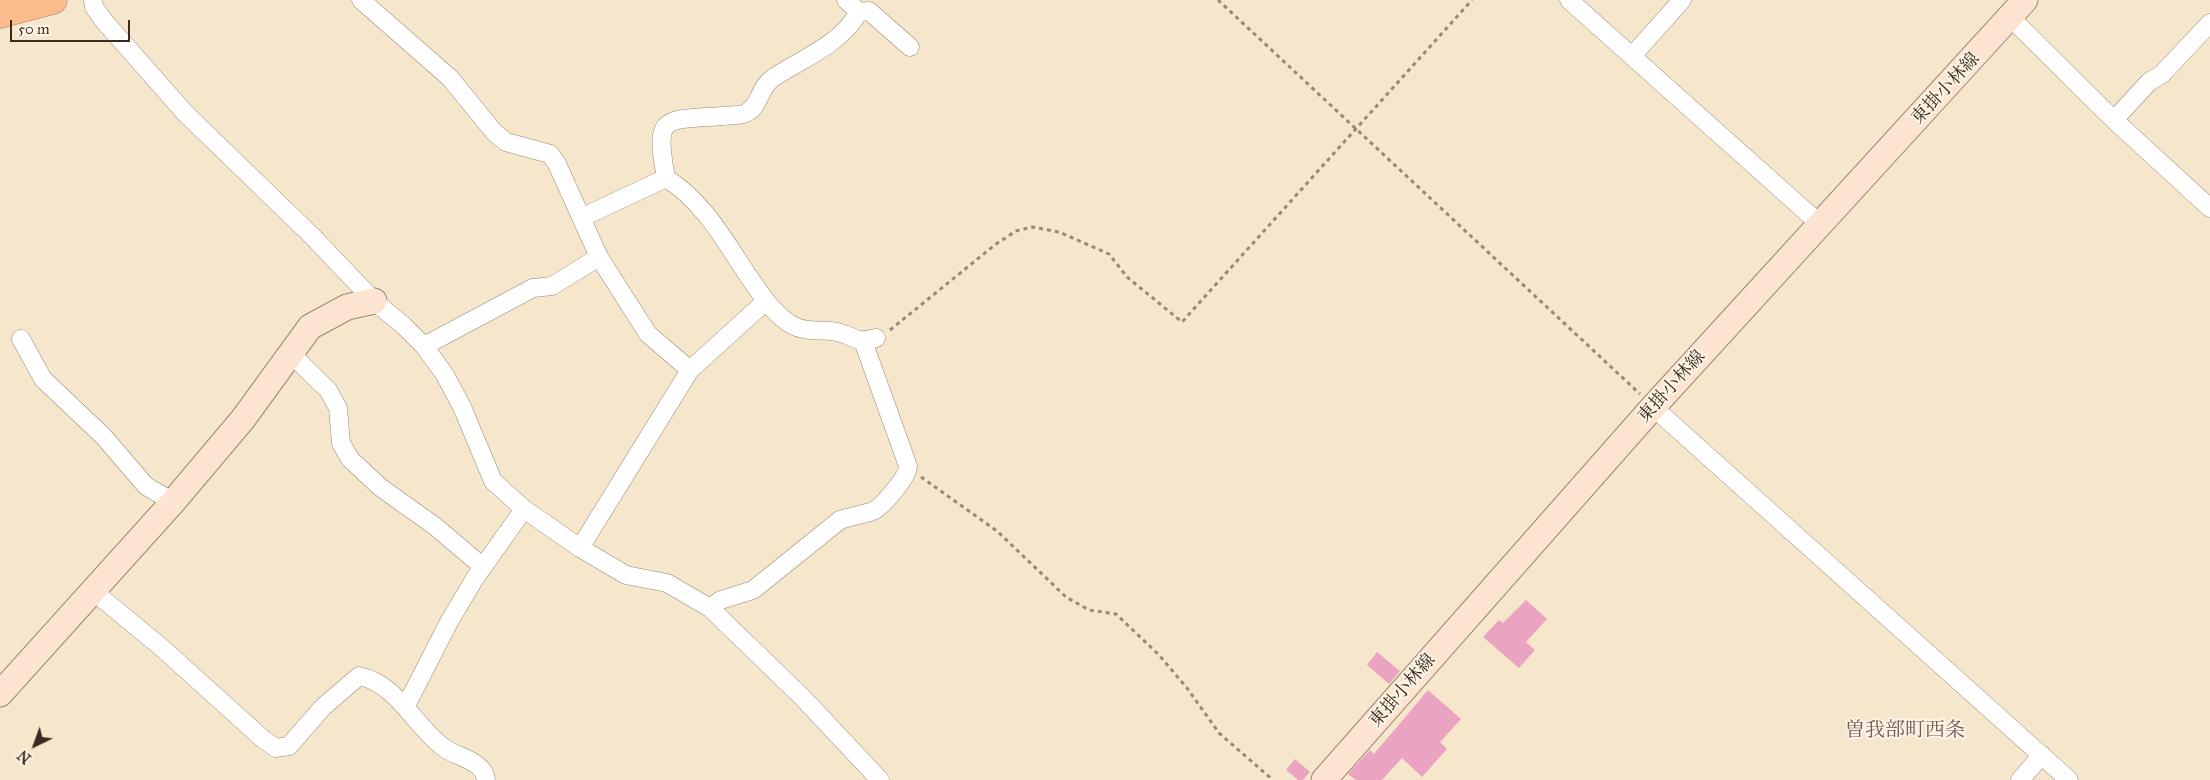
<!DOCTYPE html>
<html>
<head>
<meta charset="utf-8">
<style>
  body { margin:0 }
  #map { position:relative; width:2210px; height:780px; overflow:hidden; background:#f5e6cc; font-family:"IM FELL Great Primer",serif }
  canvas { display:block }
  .north { position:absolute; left:10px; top:720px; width:50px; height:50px; -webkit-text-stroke:4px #fcf5e5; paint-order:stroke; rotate:222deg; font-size:14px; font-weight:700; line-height:20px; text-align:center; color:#3b2a1e }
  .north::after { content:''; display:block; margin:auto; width:18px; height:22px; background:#3b2a1e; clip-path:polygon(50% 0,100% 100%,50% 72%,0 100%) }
  .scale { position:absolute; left:10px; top:20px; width:120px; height:22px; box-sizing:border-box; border:2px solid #3b2a1e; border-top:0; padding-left:6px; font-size:15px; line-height:18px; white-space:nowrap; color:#3b2a1e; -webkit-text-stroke:4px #fcf5e5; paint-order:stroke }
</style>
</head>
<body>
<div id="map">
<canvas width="2210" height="780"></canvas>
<div class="north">N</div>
<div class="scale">50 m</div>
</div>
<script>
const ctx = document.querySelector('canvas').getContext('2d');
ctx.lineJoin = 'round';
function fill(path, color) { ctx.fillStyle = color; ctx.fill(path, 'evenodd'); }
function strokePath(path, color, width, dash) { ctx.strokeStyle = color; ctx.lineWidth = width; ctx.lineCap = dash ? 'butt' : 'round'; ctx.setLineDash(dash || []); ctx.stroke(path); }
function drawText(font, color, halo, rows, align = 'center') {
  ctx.font = font + ' "IM FELL Great Primer","Noto Serif JP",serif'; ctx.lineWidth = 4; ctx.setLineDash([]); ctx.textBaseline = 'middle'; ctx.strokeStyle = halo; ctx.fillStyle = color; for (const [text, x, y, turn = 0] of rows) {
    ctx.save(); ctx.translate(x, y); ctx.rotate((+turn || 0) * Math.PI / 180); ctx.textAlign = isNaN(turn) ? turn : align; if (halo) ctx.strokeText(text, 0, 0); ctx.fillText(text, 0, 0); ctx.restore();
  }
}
fill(new Path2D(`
  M1526,600L1547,619L1526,642L1535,650L1519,668L1483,637L1499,620L1503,623Z
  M1377,652L1400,671L1389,684L1367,665Z
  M1428,690L1461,719L1440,742L1447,749L1422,777L1402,758L1382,780H1356L1348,774L1370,750L1374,754Z
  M1295,759L1310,772L1303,780H1298L1286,770Z`), '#eaa4c1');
const street = new Path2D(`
  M93,0L94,7L104,21L185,113L312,236L374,301L404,326L424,346L445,375L462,407L493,481L524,509L580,548L626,575L667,583L710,608L802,697L880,780
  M361,0L450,78L494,132L506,142L550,154L557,164L599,257L648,334L690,370
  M846,0L859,12L869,11L910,47
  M1569,0L1821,225
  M2011,18L2114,120L2210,208
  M1632,56L1682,0
  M2114,120L2149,82L2162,74L2210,23
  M666,178C654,114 663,120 723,116C729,115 740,116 746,113C760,107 759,87 773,78C804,57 839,46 859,12
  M581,218L666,178C705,203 724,240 749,277C761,294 773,314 792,325C808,334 821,328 837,332C857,336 852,344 876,338
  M21,339L43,379L104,437L146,486L173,502
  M424,346L533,288L552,286L599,257
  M291,354L328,390L338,408L341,443L350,459L380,487L436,527L483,567
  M1653,407L2069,780
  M580,548L690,370L766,301
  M93,591L161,647L263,739L276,748L289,746L323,707L359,676C396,683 414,725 443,747C457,758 484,760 486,780
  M710,608L721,600L753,590L840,520C848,517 870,513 875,510C884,504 908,477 908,466L863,341
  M403,704L409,700L449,622L475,578L524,509
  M2020,780L2042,755`);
const secondary = new Path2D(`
  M0,694L173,502L243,419L310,327L347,307L374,301
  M1324,780L1653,407L2025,0`);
const highway = new Path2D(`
  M0,14L53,0`);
strokePath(street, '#988875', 19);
strokePath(secondary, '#988875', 27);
strokePath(highway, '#988875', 29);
strokePath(new Path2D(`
  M1218,0L1640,394
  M890,330L996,244L1016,231L1032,227L1059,232L1109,254L1127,277L1182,322L1472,0
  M921,477L997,531L1066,597L1089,610L1116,614L1159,655L1187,688L1219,733L1273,780`), '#988875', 3, [4, 4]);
strokePath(street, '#fff', 18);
strokePath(secondary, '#fde4d1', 25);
strokePath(highway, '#fbbb8c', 28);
drawText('18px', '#3b2a1e', '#fcf5e5', [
  ["東掛小林線",1946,89,-47],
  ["東掛小林線",1672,387,-48],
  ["東掛小林線",1403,691,-49]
]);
drawText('20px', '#785557', '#fcf5e5', [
  ["曽我部町西条",1905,731]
]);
</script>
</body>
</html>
